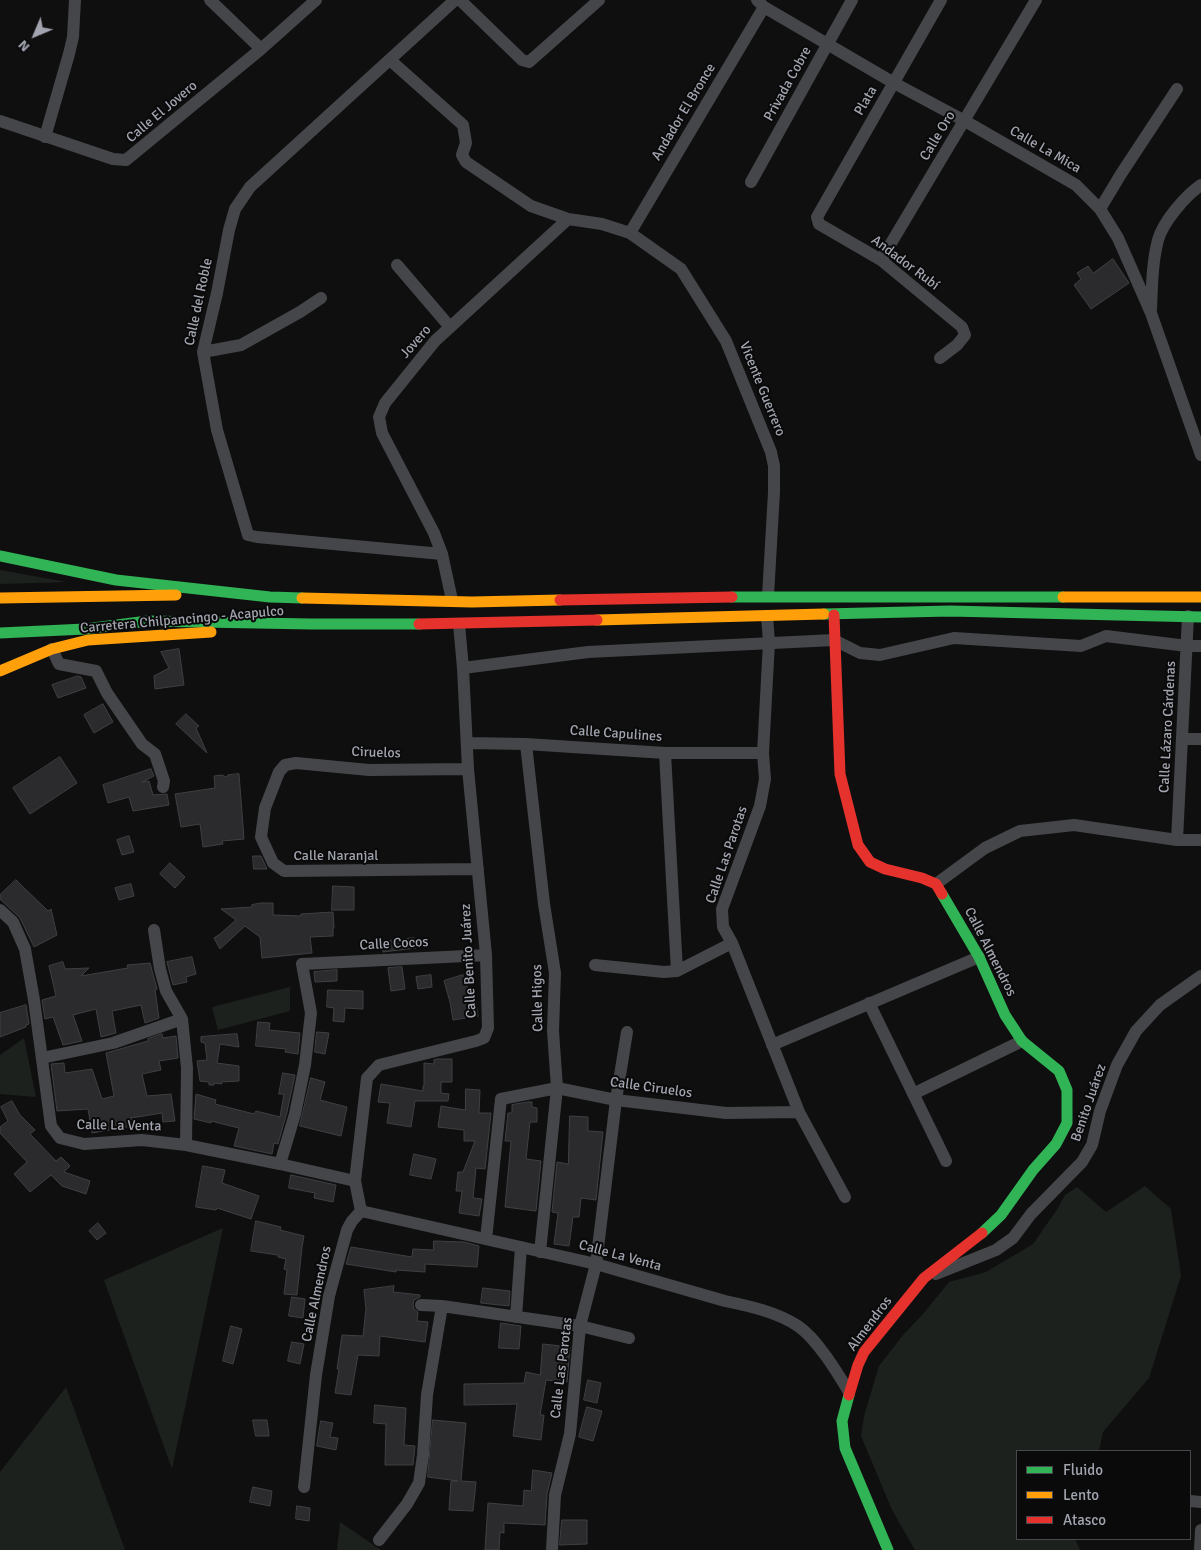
<!DOCTYPE html>
<html>
<head>
<meta charset="utf-8">
<style>
  body { margin:0 }
  #map { position:relative; width:1201px; height:1550px; overflow:hidden; background:#0f0f10; font-family:Signika,sans-serif }
  canvas { display:block }
  .legend { position:absolute; left:1016px; top:1450px; width:175px; height:90px; box-sizing:border-box; background:#0a0a0b; border:1px solid #47484d; margin:0; padding:6px 9px; list-style:none; font-size:15px; color:#a2a5af }
  .legend li { display:flex; align-items:center; gap:10px; height:25px }
  .legend b { width:25px; border:1px solid #47484d }
  .north { position:absolute; left:10px; top:10px; width:50px; height:50px; -webkit-text-stroke:4px #0a0a0b; paint-order:stroke; rotate:225deg; font-size:14px; font-weight:700; line-height:20px; text-align:center; color:#a2a5af }
  .north::after { content:''; display:block; margin:auto; width:18px; height:22px; background:#a2a5af; clip-path:polygon(50% 0,100% 100%,50% 72%,0 100%) }
</style>
</head>
<body>
<div id="map">
<canvas width="1201" height="1550"></canvas>
<ul class="legend">
<li><b style="height:6px;background:#30b455"></b>Fluido</li>
<li><b style="height:6px;background:#ff9f0a"></b>Lento</li>
<li><b style="height:6px;background:#e5322d"></b>Atasco</li>
</ul>
<div class="north">N</div>
</div>
<script>
const ctx = document.querySelector('canvas').getContext('2d');
ctx.lineJoin = 'round';
function fill(path, color) { ctx.fillStyle = color; ctx.fill(path, 'evenodd'); }
function strokePath(path, color, width, dash) { ctx.strokeStyle = color; ctx.lineWidth = width; ctx.lineCap = dash ? 'butt' : 'round'; ctx.setLineDash(dash || []); ctx.stroke(path); }
function drawText(font, color, halo, rows, align = 'center') {
  ctx.font = font + ' Signika,sans-serif'; ctx.lineWidth = 4; ctx.setLineDash([]); ctx.textBaseline = 'middle'; ctx.strokeStyle = halo; ctx.fillStyle = color; for (const [text, x, y, turn = 0] of rows) {
    ctx.save(); ctx.translate(x, y); ctx.rotate((+turn || 0) * Math.PI / 180); ctx.textAlign = isNaN(turn) ? turn : align; if (halo) ctx.strokeText(text, 0, 0); ctx.fillText(text, 0, 0); ctx.restore();
  }
}
fill(new Path2D(`
  M0,570L67,582L0,584Z
  M290,987V1011L218,1030L212,1007Z
  M24,1038L36,1097L0,1094V1055Z
  M1145,1186L1171,1209L1181,1276L1149,1378L1103,1432L1099,1451H1017V1539H1075L1080,1550H915L892,1510L861,1436L864,1416L879,1366L903,1335L923,1314L949,1282L986,1272L1033,1244L1058,1208L1065,1195L1077,1187L1106,1212Z
  M223,1228L172,1469L104,1280Z
  M66,1387L125,1550H0V1472Z
  M340,1522L381,1550H337Z`), '#1c211d');
const building = new Path2D(`
  M1113,259L1129,283L1091,309L1074,285L1081,279L1077,273L1088,266L1093,273Z
  M179,649L184,685L155,689L154,676L169,668L161,652Z
  M78,676L81,677L86,688L58,698L52,685Z
  M103,704L113,722L94,733L84,715Z
  M186,714L199,726L196,728L207,753L176,724Z
  M60,757L77,783L30,814L13,788Z
  M151,769L154,776L142,782L149,781L153,795L167,794L169,805L133,811L129,797L108,803L103,785Z
  M239,774L244,839L222,841L223,844L203,847L200,824L181,827L175,794L215,788L214,776L222,775L226,777L228,775Z
  M129,836L134,852L122,855L117,840Z
  M253,856H261L267,869H254Z
  M170,863L185,877L175,888L160,874Z
  M16,880L48,911L51,909L57,935L34,947L20,918L0,899V895Z
  M131,884L134,896L119,900L115,888Z
  M333,886L354,887V910H332Z
  M261,903H273V915L301,916V914L333,912L334,928H333V936L310,937L312,953L262,958L260,937L245,926L220,949L214,938L220,934L236,920L221,909L252,907V905Z
  M414,938L416,948L383,952L382,942Z
  M192,957L196,974L186,977L187,982L173,985L167,962Z
  M63,962L65,969L89,968L81,976L128,968L127,965L150,963L157,989L155,990L159,1018L145,1023L141,1005L112,1011L116,1033L101,1037L96,1009L73,1015L82,1041L63,1045L53,1017L45,1019L42,1000L56,996L49,966Z
  M402,967L405,989L391,991L388,968Z
  M337,970V981L315,982L314,972Z
  M431,975L432,987L418,989L416,977Z
  M463,975L471,998L475,997L478,1016L453,1020L450,1002L444,981Z
  M328,990L363,991V1009L345,1008L344,1022L333,1021L334,1008L327,1007Z
  M26,1005L29,1024L26,1025V1027L0,1037V1013Z
  M258,1022L270,1023L269,1030L300,1033L298,1054L285,1052L286,1049L256,1046Z
  M317,1032L329,1033L325,1054L315,1052Z
  M162,1034L163,1038L176,1036L178,1058L159,1061L161,1070L142,1074L147,1096L171,1094L175,1121L163,1122L162,1113L131,1118L132,1126L92,1133L88,1109L57,1111L51,1064L64,1063L65,1073L92,1069L102,1099L114,1096L106,1053L148,1041V1039Z
  M237,1034L239,1047L220,1044L217,1063L239,1066V1081L221,1082L222,1084L214,1083V1085H209V1082L200,1081L197,1061L207,1060L205,1043L201,1042V1037Z
  M437,1059H452V1082H441V1093L449,1094L448,1101H415L411,1127L387,1123L390,1103L378,1102L381,1084L423,1091V1086H424V1063L434,1064V1060Z
  M283,1073L295,1075L287,1112L278,1144L274,1143L272,1154L234,1146L239,1128L211,1121V1123L194,1119L196,1094L216,1100L215,1104L254,1114L256,1111L280,1117L284,1094H279Z
  M311,1078L325,1082L320,1100L347,1107L341,1136L300,1126Z
  M466,1089L480,1090L479,1113H491L485,1169L476,1168L473,1198L482,1199L479,1216L459,1213L462,1191H456L458,1172H463L475,1141H464V1130L438,1127L441,1106L465,1110Z
  M12,1101L20,1115L35,1130L30,1134L56,1161L61,1157L70,1166L64,1172L90,1181L86,1194L62,1186L51,1175L30,1192L14,1174L27,1162L0,1133V1127L8,1121L1,1107Z
  M528,1102H532V1107L537,1108V1122H530L526,1159L541,1161L536,1211L505,1207L511,1141H505L508,1113H512V1105Z
  M570,1116L588,1117V1131L603,1132L596,1200L581,1198L579,1217H573L569,1246L554,1244L558,1213L552,1212L557,1162L568,1164Z
  M414,1154L436,1159L431,1179L410,1175Z
  M203,1166L225,1170L222,1183L259,1196L251,1219L217,1208L216,1210L196,1207Z
  M291,1175L336,1185L333,1202L314,1198L315,1193L289,1188Z
  M256,1221L281,1227L280,1230L304,1236L302,1247L297,1295L284,1294L287,1270L284,1269L286,1259L278,1257V1255L251,1251Z
  M98,1223L106,1233L97,1240L89,1231Z
  M434,1241L464,1242L479,1246L477,1267L425,1264V1272L396,1270V1272L346,1264L351,1247L412,1257L413,1249L433,1250Z
  M394,1286L393,1292L420,1295V1297L414,1300L413,1305L414,1309L418,1312L417,1321L428,1322L425,1342L380,1336L379,1356L358,1355L351,1395L335,1393L339,1369H337L342,1335L363,1336L366,1309L364,1290Z
  M483,1288L510,1291L509,1306L481,1303Z
  M292,1297L305,1299L303,1318L289,1316Z
  M501,1323L521,1326L519,1349L499,1348Z
  M231,1326L242,1329L233,1364L223,1361Z
  M292,1342L304,1344L300,1364L288,1361Z
  M543,1344L570,1347L567,1382L546,1380L540,1415H544L541,1440L513,1436L517,1404L464,1405V1384L524,1383L526,1372L540,1375Z
  M588,1380L601,1383L597,1403L584,1400Z
  M375,1405L406,1408L404,1445L415,1446L413,1465H385L386,1424L374,1423Z
  M587,1407L602,1411L593,1441L579,1437Z
  M253,1420H267L269,1436H256Z
  M433,1420L466,1423L461,1481L476,1482L473,1511L449,1510L451,1481H458L428,1477Z
  M321,1421L333,1423L330,1437L338,1438L336,1450L317,1446Z
  M533,1470L552,1473L547,1494L545,1525L504,1523V1533L500,1532L499,1550H485L488,1503L523,1506L524,1490L531,1491Z
  M253,1487L272,1491L270,1506L250,1502Z
  M297,1506L310,1508L309,1521L296,1519Z
  M562,1520H587V1544L560,1545Z`);
fill(building, '#2b2b2d');
strokePath(building, '#3f4043', 1);
strokePath(new Path2D(`
  M210,0L261,49
  M460,0L522,60L529,62L599,0
  M757,0L764,7L894,83L965,121L1076,185L1100,209L1118,238L1151,313L1201,455
  M390,60L463,125L466,143L462,155L466,162L531,206L568,219L602,224L630,233L681,269L726,341L771,452L774,466V492L768,596
  M0,121L113,159L126,160L261,49L316,0
  M45,137L69,54L73,37L75,0
  M751,182L852,0
  M1100,209L1121,174L1177,89
  M630,233L764,7
  M881,260L1036,0
  M397,265L450,327
  M1151,310C1152,287 1152,263 1158,240C1163,222 1185,196 1201,185
  M203,352L241,345L300,312L321,298
  M940,358L957,345L965,335L962,327L881,260L819,224L817,217L941,0
  M442,554L257,537L248,535L217,430L203,352L217,293L229,230L235,209L250,187L455,0
  M452,600L442,554L434,533L382,433L379,417L385,403L435,341L568,219
  M767,616L769,642L763,753L765,779L760,806L722,909L723,927L732,943L799,1112L845,1197
  M52,649L59,664L96,671L107,693L142,744L155,754L164,781L163,787
  M463,668L588,652L834,640L860,653L880,655L954,638L1081,646L1106,636L1187,646H1201
  M1182,739H1201
  M467,743L526,744L665,753H763
  M526,744L544,904L555,973L553,1031L557,1088L540,1252
  M665,753L677,971
  M468,769L369,770L296,763L285,765L279,772L265,808L261,837L273,863L284,871L478,869
  M1177,840L1188,616
  M936,884L985,848L1020,831L1074,825L1177,840H1201
  M0,910L13,922L25,949L34,1000L51,1126L60,1138L84,1144L142,1140L186,1145L280,1164L355,1181
  M154,930L160,969L166,991L182,1019L187,1068L186,1145
  M595,965L664,972L677,971L732,943
  M869,1003L946,1161
  M772,1045L979,957
  M42,1058L113,1043L182,1019
  M913,1094L1022,1041
  M280,1164L295,1114L305,1065L311,1013L302,964L486,955
  M361,1211L355,1181L367,1078L379,1065L476,1041L484,1038L488,1028L486,955L468,769L463,668L459,624
  M486,1239L501,1099L557,1088L616,1100L726,1113L799,1112
  M936,1274L996,1250L1013,1238L1031,1214L1082,1162L1092,1145L1100,1111L1117,1065L1136,1031L1160,1005L1201,976
  M421,1305L442,1306L580,1326L629,1338
  M516,1317L521,1247
  M304,1487L316,1375L329,1296L347,1230L352,1221L361,1211L596,1264L725,1301C749,1306 777,1312 798,1326C817,1339 837,1372 849,1392
  M1190,1501L1201,1502
  M379,1540L407,1504L419,1483L423,1455L427,1395L442,1306
  M552,1550L555,1495L570,1434L580,1326L596,1264L616,1100L627,1032
  M1200,1550L1201,1530`), '#454649', 12);
strokePath(new Path2D(`
  M0,556L116,580L270,597L302,598
  M732,597H1063
  M824,614L950,611L1201,617
  M0,633L85,629L148,621L311,624H419
  M942,894L979,957L1005,1015L1022,1041L1059,1071L1067,1090V1123L1056,1144L1033,1170L1001,1215L982,1233
  M849,1395L842,1421L845,1448L888,1550`), '#30b455', 11);
strokePath(new Path2D(`
  M1063,597H1201
  M0,598L176,595
  M302,598L472,602L560,600
  M597,620L824,614
  M0,671L52,649L88,640L211,632`), '#ff9f0a', 11);
strokePath(new Path2D(`
  M560,600L732,597
  M834,615L840,774L858,845L870,862L885,869L922,878L936,884L942,894
  M419,624L597,620
  M849,1395L858,1365L864,1352L924,1278L982,1233`), '#e5322d', 11);
drawText('14px', '#a2a5af', '#0a0a0b', [
  ["Privada Cobre",788,84,-61],
  ["Plata",866,101,-60],
  ["Calle El Jovero",162,112,-40],
  ["Andador El Bronce",684,112,-59],
  ["Calle Oro",938,136,-59],
  ["Calle La Mica",1045,150,30],
  ["Andador Rubí",905,263,37],
  ["Calle del Roble",199,302,-78],
  ["Jovero",416,342,-49],
  ["Vicente Guerrero",762,389,68],
  ["Carretera Chilpancingo - Acapulco",182,620,-5],
  ["Calle Lázaro Cárdenas",1168,727,-87],
  ["Calle Capulines",616,734,4],
  ["Ciruelos",376,753,2],
  ["Calle Las Parotas",727,855,-71],
  ["Calle Naranjal",336,856],
  ["Calle Cocos",394,944,-3],
  ["Calle Almendros",990,952,63],
  ["Calle Benito Juárez",469,961,-93],
  ["Calle Higos",538,998,-91],
  ["Calle Ciruelos",651,1088,8],
  ["Benito Juárez",1089,1103,-71],
  ["Calle La Venta",119,1126,1],
  ["Calle La Venta",620,1256,15],
  ["Calle Almendros",317,1294,-78],
  ["Almendros",870,1324,-53],
  ["Calle Las Parotas",562,1368,-83]
]);
</script>
</body>
</html>
